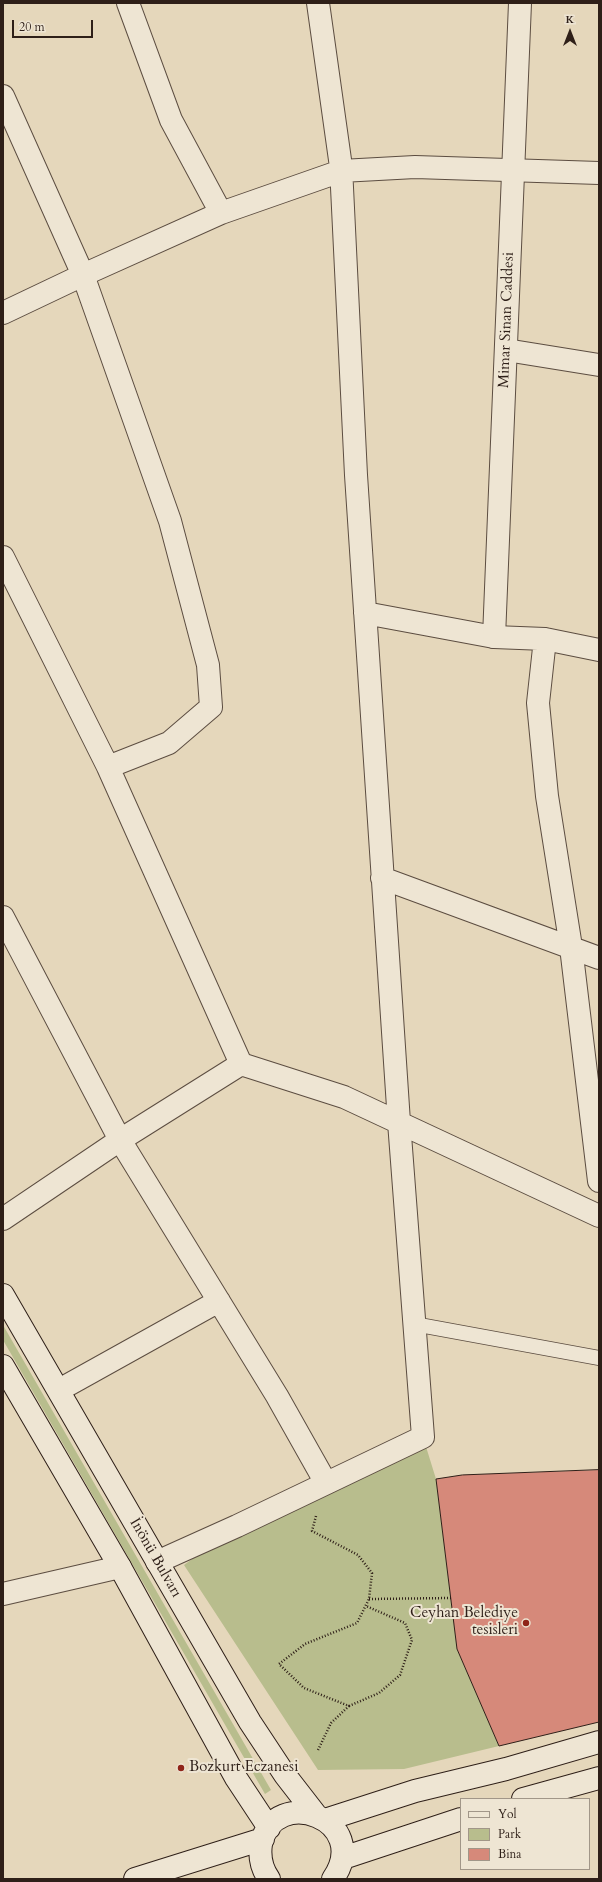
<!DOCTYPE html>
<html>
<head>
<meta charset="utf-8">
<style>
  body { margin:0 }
  #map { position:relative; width:602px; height:1882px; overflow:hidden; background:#e5d7bb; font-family:Cardo,serif }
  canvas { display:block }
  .frame { position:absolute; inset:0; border:4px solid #2e1f18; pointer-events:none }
  .legend { position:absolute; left:460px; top:1798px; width:130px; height:72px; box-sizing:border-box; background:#eee5d3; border:1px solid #a19688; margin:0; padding:5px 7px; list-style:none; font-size:12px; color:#2e1f18 }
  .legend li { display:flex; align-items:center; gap:8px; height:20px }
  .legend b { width:20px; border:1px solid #a19688 }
  .north { position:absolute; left:550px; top:12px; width:40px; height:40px; -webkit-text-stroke:3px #eee5d3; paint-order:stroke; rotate:0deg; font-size:11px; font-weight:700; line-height:16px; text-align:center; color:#2e1f18 }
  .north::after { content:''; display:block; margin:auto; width:14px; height:18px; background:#2e1f18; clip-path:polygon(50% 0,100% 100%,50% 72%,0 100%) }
  .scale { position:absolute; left:12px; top:20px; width:81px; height:18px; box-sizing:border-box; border:2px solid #2e1f18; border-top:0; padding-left:5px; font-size:12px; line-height:14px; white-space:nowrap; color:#2e1f18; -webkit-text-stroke:3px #eee5d3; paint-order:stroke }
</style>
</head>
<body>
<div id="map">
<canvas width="602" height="1882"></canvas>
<div class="frame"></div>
<ul class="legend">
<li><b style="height:5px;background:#eee5d3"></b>Yol</li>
<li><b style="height:11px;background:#b8bd8d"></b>Park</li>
<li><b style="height:11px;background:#d6897a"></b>Bina</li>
</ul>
<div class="north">K</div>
<div class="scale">20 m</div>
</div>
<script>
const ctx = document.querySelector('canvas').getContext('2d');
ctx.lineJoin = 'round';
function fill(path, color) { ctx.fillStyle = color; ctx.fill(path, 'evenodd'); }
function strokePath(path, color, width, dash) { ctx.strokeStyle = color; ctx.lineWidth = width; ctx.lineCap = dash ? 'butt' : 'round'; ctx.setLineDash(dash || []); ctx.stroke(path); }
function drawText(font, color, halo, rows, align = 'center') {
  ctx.font = font + ' Cardo,serif'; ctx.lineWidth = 4; ctx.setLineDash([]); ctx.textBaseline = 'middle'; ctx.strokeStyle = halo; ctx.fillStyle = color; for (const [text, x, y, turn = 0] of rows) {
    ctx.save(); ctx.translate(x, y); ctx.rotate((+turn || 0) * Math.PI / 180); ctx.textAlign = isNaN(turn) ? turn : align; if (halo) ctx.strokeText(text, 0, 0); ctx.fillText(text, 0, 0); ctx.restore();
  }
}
fill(new Path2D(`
  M3,1325L271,1790L265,1794L3,1340Z
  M423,1437L436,1479L457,1649L499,1746L404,1769L318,1770L184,1565L237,1526Z`), '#b8bd8d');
const building = new Path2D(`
  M599,1470V1722L499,1746L457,1649L436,1479L462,1475Z`);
fill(building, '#d6897a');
strokePath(building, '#2e1f18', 1);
const service = new Path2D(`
  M414,1324L599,1358`);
const minor = new Path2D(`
  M128,3L171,120L221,213
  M3,96L83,275L170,521L208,665L211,707L169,743L108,767
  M3,313L83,275L221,213L341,171L415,167L599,173
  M506,350L599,365
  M3,557L108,767L241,1064
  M365,613L494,637L545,639L599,650
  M545,639L538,703L547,796L571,947L599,1181
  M382,878L599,958
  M3,917L120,1140L277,1396L326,1483
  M3,1219L120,1140L241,1064L344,1097L599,1216
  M59,1390L219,1301
  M157,1562L237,1526L423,1437L399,1122L356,475L341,167L318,3
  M3,1594L120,1567`);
const tertiary = new Path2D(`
  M494,637L520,3`);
const secondary = new Path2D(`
  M3,1295L250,1722L285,1775L316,1815
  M3,1366L120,1567L236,1778L269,1828
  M523,1799L599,1778
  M325,1820L415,1791L506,1769L599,1742
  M343,1858L461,1819
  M135,1879L263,1839
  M269,1879C262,1869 259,1857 261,1844C275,1783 373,1820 333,1879`);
strokePath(service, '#5c4d41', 16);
strokePath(minor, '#5c4d41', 24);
strokePath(tertiary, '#5c4d41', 24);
strokePath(secondary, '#2e1f18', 24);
strokePath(new Path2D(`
  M316,1516L312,1531L358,1555L372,1573L369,1599L357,1623L305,1644L279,1664L304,1688L349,1706L331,1723L318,1750
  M369,1599L451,1598
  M349,1706L379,1693L400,1675L412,1640L405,1623L366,1606`), '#2e1f18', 2.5, [1, 2]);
strokePath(service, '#eee5d3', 14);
strokePath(minor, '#eee5d3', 22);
strokePath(tertiary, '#eee5d3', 22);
strokePath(secondary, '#eee5d3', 22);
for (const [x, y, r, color] of [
  [526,1623,4,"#8f2418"],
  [181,1768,4,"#8f2418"]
]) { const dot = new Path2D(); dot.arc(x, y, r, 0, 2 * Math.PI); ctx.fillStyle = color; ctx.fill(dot); strokePath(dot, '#eee5d3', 1.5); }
drawText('15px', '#2e1f18', '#eee5d3', [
  ["Mimar Sinan Caddesi",507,320,-88],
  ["İnönü Bulvarı",155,1558,60]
]);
drawText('15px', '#2e1f18', '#eee5d3', [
  ["Ceyhan Belediye",518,1614],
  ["tesisleri",518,1631],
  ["Bozkurt Eczanesi",189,1768,"left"]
], 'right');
</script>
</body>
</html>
